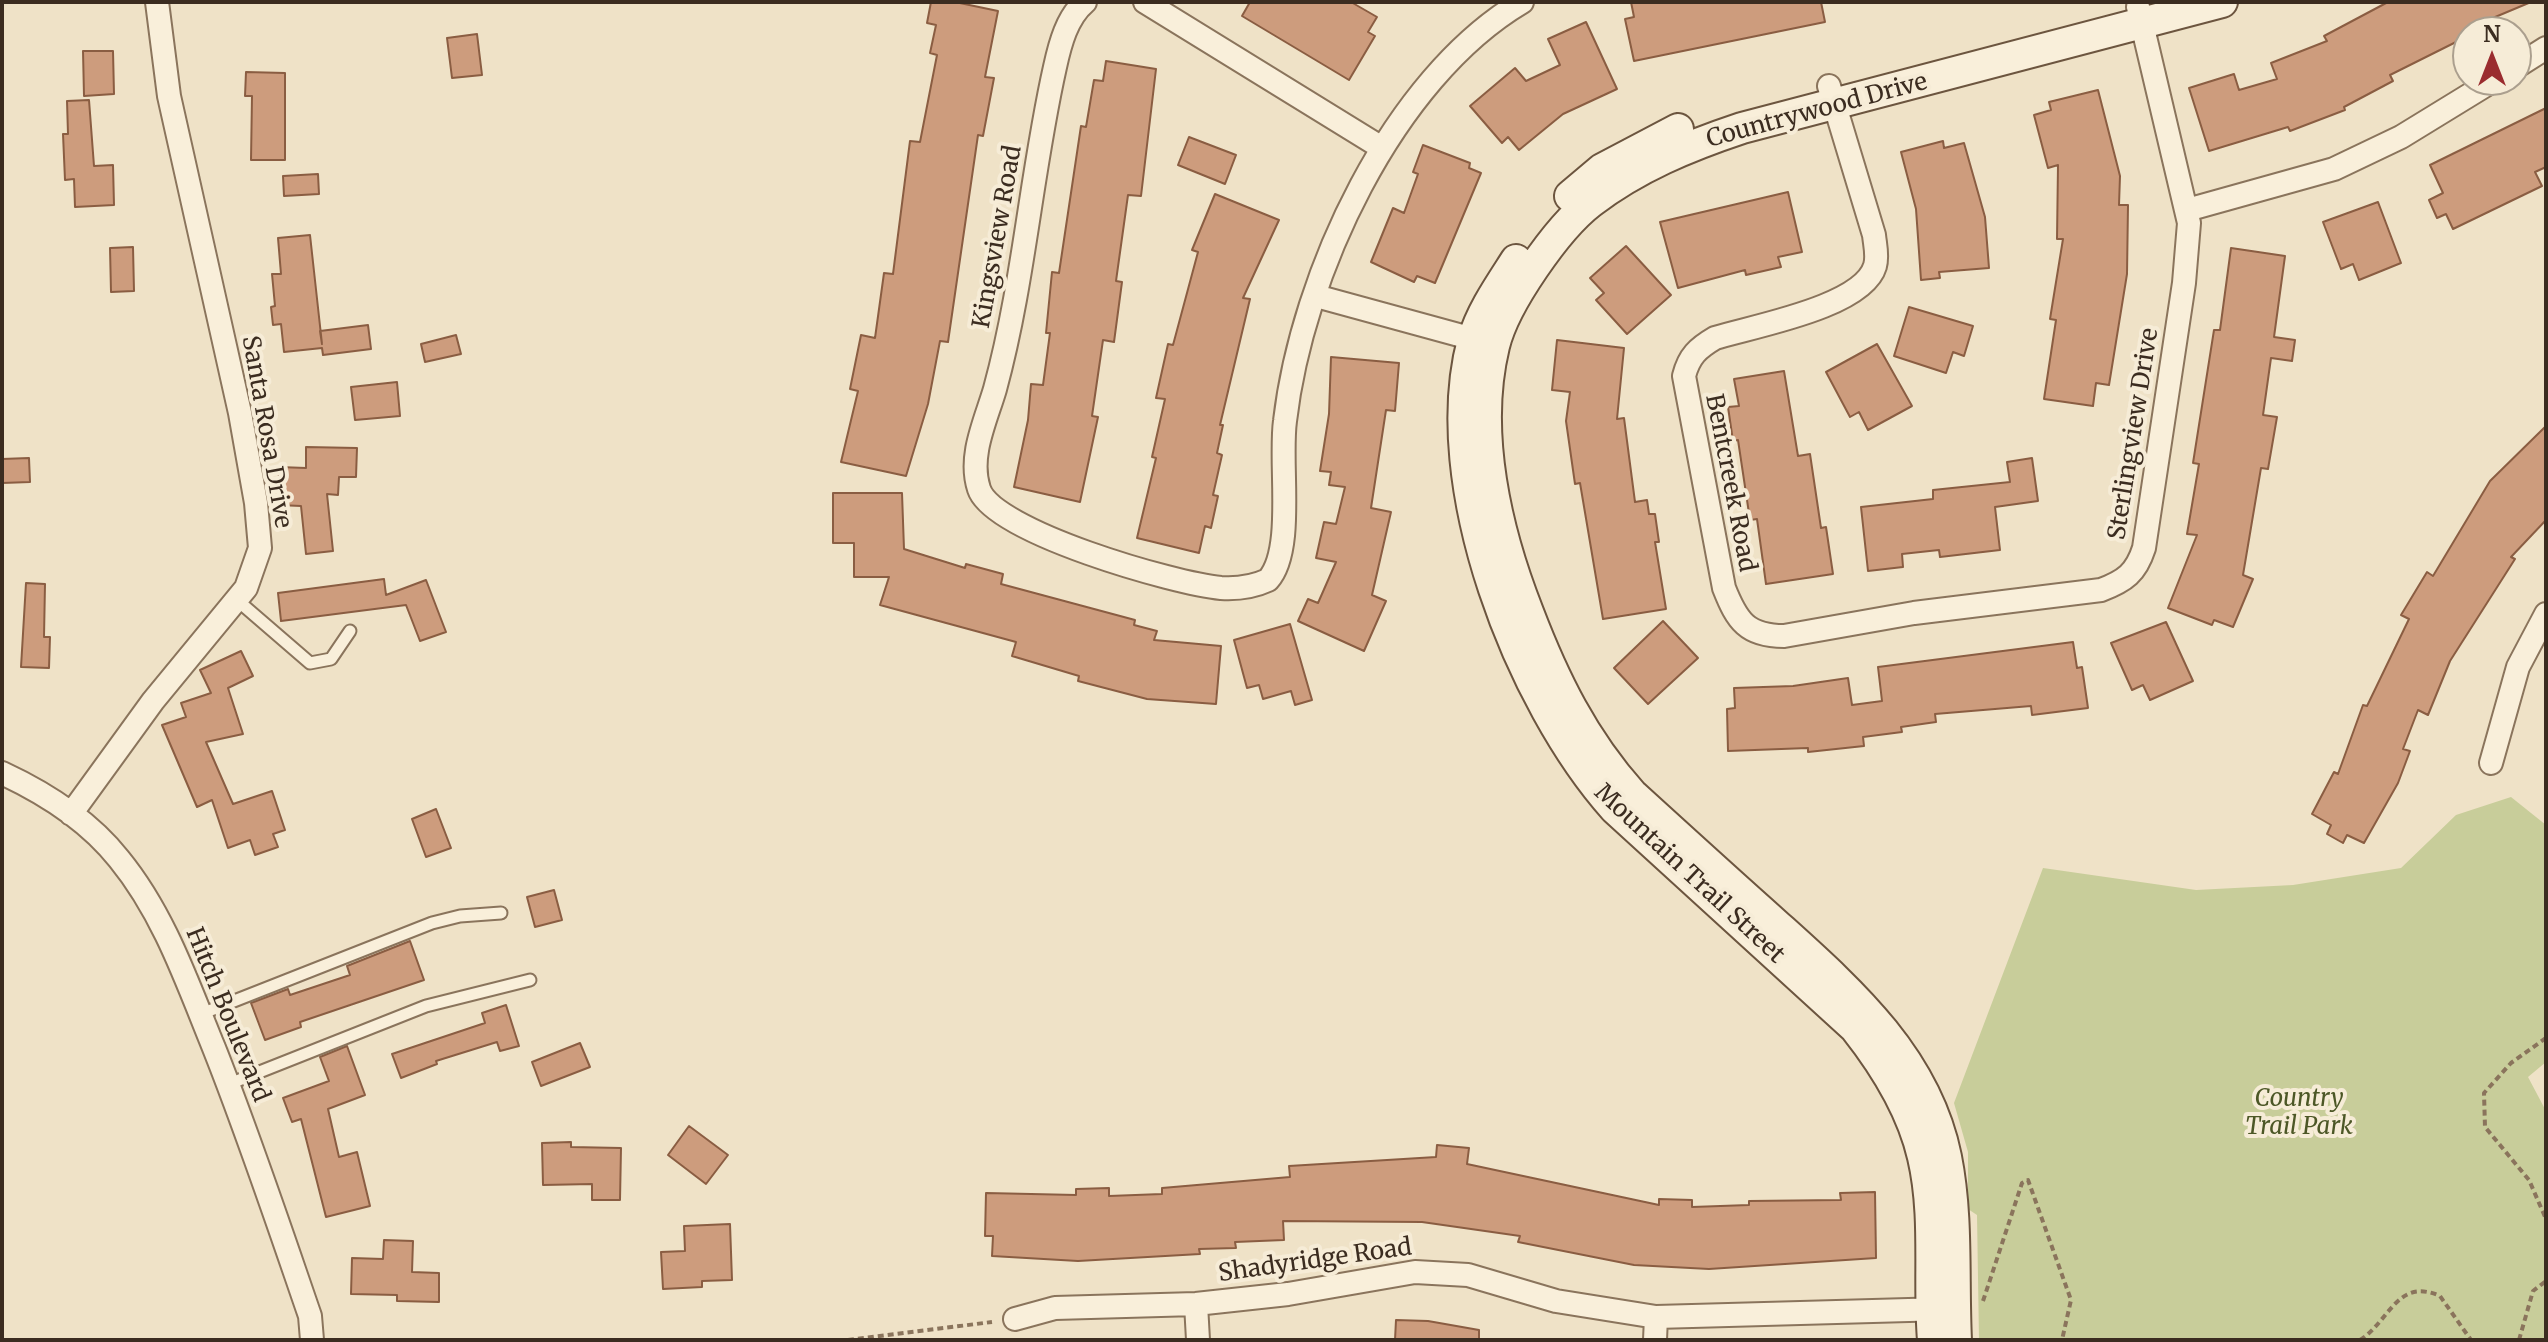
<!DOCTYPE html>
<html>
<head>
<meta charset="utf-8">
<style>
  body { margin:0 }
  #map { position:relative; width:2548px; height:1342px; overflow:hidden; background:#efe2c7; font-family:Merriweather,serif }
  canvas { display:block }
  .frame { position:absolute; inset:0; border:4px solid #3b2c20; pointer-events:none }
  .north { position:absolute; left:2452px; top:16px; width:80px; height:80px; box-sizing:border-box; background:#f6ecd7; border:2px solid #ab9f8e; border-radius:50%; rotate:0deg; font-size:22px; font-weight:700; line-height:32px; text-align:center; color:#3b2c20 }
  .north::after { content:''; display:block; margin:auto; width:28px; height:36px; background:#9a2c2f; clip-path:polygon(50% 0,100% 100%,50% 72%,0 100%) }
</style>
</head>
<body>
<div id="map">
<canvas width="2548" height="1342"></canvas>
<div class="frame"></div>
<div class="north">N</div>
</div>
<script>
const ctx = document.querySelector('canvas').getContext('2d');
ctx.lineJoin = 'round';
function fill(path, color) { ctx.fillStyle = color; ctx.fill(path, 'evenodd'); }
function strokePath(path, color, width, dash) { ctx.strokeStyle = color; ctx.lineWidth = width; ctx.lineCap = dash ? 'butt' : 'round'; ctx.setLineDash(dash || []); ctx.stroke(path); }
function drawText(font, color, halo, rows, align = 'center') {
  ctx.font = font + ' Merriweather,serif'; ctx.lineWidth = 8; ctx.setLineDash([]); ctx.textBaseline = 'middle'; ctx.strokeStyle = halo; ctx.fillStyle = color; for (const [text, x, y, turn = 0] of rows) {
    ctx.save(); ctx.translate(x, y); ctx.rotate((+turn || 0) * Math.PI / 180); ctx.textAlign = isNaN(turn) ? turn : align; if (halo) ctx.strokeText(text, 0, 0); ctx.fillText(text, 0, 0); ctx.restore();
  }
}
fill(new Path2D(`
  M2511,797L2546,825V1062L2528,1077L2546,1111V1340H1979L1977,1215L1968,1209V1152L1954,1103L2043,868L2196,890L2293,885L2401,868L2456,815Z`), '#c8cd9a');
const building = new Path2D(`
  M931,2H955L998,11L985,77L994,78L983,136L978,135L948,342L940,341L928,404L906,476L841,462L858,391L850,389L861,335L875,338L884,273L893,274L910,141L920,142L937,55L930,53L936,25L927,23Z
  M1250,2H1351L1377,17L1368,32L1375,36L1349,80L1242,16Z
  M1631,2H1821L1825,22L1634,61L1625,19L1634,17Z
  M2388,2H2531L2469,28L2468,36L2390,75L2393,81L2344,107L2345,110L2290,131L2288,127L2209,151L2189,88L2234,74L2239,90L2277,79L2271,63L2327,41L2324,36Z
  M1586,22L1617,89L1563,114L1519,150L1508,137L1502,143L1470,106L1515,68L1526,81L1560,65L1548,39Z
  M477,34L482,75L452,78L447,38Z
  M83,51H113L114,94L84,96Z
  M1106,61L1156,69L1141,196L1128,195L1116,281L1122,282L1114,342L1103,340L1092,416L1098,417L1080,502L1014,487L1028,420L1031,384L1043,385L1050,333H1046L1052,272L1059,273L1081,126L1086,127L1094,80L1103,81Z
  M246,72L285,73V160H251L252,96H245Z
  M2098,90L2120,176L2119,205H2128L2127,274L2109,385L2096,383L2093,406L2044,399L2056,320L2050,319L2063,239H2057L2058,165L2048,168L2034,115L2051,110L2049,102Z
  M89,100L94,166L113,165L114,205L75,207L74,179L65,180L63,134H68L67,101Z
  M2546,108V167L2535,172L2542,186L2453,229L2446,214L2437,218L2429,200L2443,193L2430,165Z
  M1189,137L1236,155L1225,184L1178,165Z
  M1943,141L1944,148L1964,143L1985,217L1989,268L1939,272L1940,278L1921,280L1916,209L1901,152Z
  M1423,145L1470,163L1469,168L1481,173L1435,283L1417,276L1414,282L1371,262L1393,208L1404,213L1418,174L1413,172Z
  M318,174L319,194L284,196L283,176Z
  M1788,192L1802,252L1778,257L1781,267L1746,275L1745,270L1678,288L1660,222Z
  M1215,194L1279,220L1243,298L1250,299L1220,425H1223L1217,453L1222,455L1213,495L1218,496L1211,528L1205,526L1199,553L1137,538L1156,458L1152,457L1165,399L1156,398L1168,344L1173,345L1198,252L1192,250Z
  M2378,202L2401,263L2359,280L2353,264L2341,269L2323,222Z
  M310,235L322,344L320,331L368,325L371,349L323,355L322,348L284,352L281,324L273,325L271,307L275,306L272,274H281L278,238Z
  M1626,246L1671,295L1627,334L1596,300L1604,293L1590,278Z
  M133,247L134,291L111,292L110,248Z
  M2231,248L2285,256L2274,337L2295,340L2292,361L2271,358L2263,415L2277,417L2268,469L2261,468L2243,575L2253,579L2233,627L2214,620L2212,625L2168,608L2197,535L2187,534L2199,464L2193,463L2214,330H2220Z
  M1909,307L1973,326L1964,356L1953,352L1946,373L1894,356Z
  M456,335L461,354L425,362L421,344Z
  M1557,340L1624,348L1617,419L1624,418L1635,502L1647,500L1649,514H1655L1659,542H1655L1666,609L1603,619L1580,483L1575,484L1566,421L1570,392L1552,390Z
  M1877,344L1912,406L1868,430L1859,412L1850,417L1826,372Z
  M1331,357L1399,363L1395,411L1386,410L1371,508L1391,512L1372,595L1386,601L1364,651L1298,621L1308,599L1318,603L1336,562L1316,558L1324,522L1336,524L1345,487L1329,485L1331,472L1320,471L1329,414Z
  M1784,371L1798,456L1810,454L1821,528L1826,527L1833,574L1766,584L1757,519L1750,520L1738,440L1733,441L1728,407L1739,406L1734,379Z
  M397,382L400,416L355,420L351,387Z
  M2546,426V520L2511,557L2515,559L2450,661L2428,715L2418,710L2403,749L2410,751L2398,783L2364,843L2347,835L2343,843L2327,834L2331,825L2312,814L2334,772L2338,774L2363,705L2367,706L2409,619L2401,615L2427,572L2433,576L2490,481Z
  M306,447L357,448L356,477H339L338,495L327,494L333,551L306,554L301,506L278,505L279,467L306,468Z
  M29,458L30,482L2,483V459Z
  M2032,458L2038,501L1995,507L2000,550L1940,557L1939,550L1902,554L1903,567L1868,571L1861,507L1933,499V490L2010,482L2007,462Z
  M833,493H902L904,549L965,568L966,564L1003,574L1001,584L1135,620L1134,625L1157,631L1154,640L1221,646L1216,704L1147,699L1078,681L1079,676L1012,656L1016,642L880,605L889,577H854V543H833Z
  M384,579L386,595L426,580L446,632L420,641L406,605L281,621L278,593Z
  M26,583L45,584L44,637H50L49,668L21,667Z
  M1663,621L1698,658L1648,704L1614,668Z
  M2166,622L2193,681L2150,700L2143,685L2132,690L2111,643Z
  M1290,624L1312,700L1295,705L1291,691L1263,699L1259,685L1247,688L1234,640Z
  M2073,642L2077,668L2082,667L2088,708L2032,715L2031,706L1935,714L1936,722L1901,727L1902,732L1863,737L1864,746L1808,752V748L1728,751L1727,709L1735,708L1734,688L1793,686L1848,678L1852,705L1882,701L1878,667Z
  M241,651L253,676L228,688L243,734L206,742L233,804L272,791L285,830L273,834L278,847L255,855L250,840L228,848L212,800L197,807L162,725L186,717L181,703L211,693L200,670Z
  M436,809L451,848L426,857L412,819Z
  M554,890L562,920L535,927L527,897Z
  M410,941L424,980L300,1022L301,1027L265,1040L251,1003L288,989L290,995L350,975L347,966Z
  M506,1005L519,1046L500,1051L497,1042L436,1061L437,1064L401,1078L392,1054L485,1023L482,1013Z
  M580,1043L590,1067L541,1086L532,1062Z
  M347,1046L365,1095L328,1109L339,1157L357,1152L370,1206L326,1217L301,1119L292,1122L283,1098L329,1081L320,1057Z
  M689,1126L728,1155L706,1184L668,1155Z
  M571,1142V1147L621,1148L620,1200H592V1184L543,1185L542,1143Z
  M1437,1145L1469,1148L1467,1164L1659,1205V1199L1692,1200V1207L1749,1205V1201L1841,1200L1840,1193L1875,1192L1876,1258L1709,1269L1634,1265L1518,1242L1520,1236L1422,1222L1283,1221L1284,1240L1235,1242L1236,1248L1199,1249L1200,1254L1078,1261L992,1256L993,1236H985L986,1193L1076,1195V1189L1109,1188V1196L1162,1194V1188L1290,1177L1289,1166L1436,1157Z
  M730,1224L732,1280L702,1281V1287L663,1289L661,1252L685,1251L684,1226Z
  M384,1240L413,1241L412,1272L439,1273V1302L397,1301V1295L351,1294L352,1258L383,1259Z
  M1396,1320L1428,1321L1479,1330V1340H1395Z`);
fill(building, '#cd9c7d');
strokePath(building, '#8a5d42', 2);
const lane = new Path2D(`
  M237,600L310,663L331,659L350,631
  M201,1014L432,923L460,916L501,913
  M229,1084L426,1006L530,980`);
const street = new Path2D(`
  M1085,2C1067,17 1060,44 1055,67C1031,173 1024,283 995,389C986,420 968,456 979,489C993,532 1176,584 1221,588C1238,589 1253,587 1268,580C1295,550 1279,464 1285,421C1302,275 1392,79 1522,2
  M1145,2L1382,148
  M2516,67L2546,48
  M1829,86L1874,235C1875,245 1878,256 1875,266C1863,307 1754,326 1715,338C1698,348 1689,356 1684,376L1724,588C1737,621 1747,636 1784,636L1914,613L2101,590C2125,581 2136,573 2144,548L2184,283L2189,223L2138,7
  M2187,210L2334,169L2401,137L2494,80
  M1316,296L1488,343
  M2491,763L2518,667L2546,614
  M2,773C45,793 89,821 119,859C164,914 187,982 214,1048C249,1136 279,1226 310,1316L312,1340
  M71,814L153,701L246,588L260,548L256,503L240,413L169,96L157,2
  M1196,1304L1198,1340
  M1015,1319L1055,1308L1196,1304L1288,1294L1415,1272L1468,1275L1556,1301L1656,1317L1945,1309
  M1655,1340L1656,1317`);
const secondary = new Path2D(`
  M1570,196L1602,169L1678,129
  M1516,260C1500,285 1481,312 1473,340C1434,483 1520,703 1615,809L1855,1028C1885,1066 1912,1109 1923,1157C1937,1216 1928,1280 1933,1340
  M1956,1340C1953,1280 1958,1217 1946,1157C1925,1053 1843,985 1768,917C1722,876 1677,835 1632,794C1583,739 1554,680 1528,612C1496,531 1473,432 1494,346C1504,304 1557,228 1591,202C1637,167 1688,146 1742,128L2222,2`);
strokePath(lane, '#8a745c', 15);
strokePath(street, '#8a745c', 26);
strokePath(secondary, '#6c553f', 34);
strokePath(new Path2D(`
  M2546,1038L2511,1063L2484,1093L2485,1127L2529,1180L2546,1219
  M1983,1301L2022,1183L2028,1180L2071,1300L2062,1340
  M848,1340L992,1322
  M2360,1340C2390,1321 2397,1277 2440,1296L2471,1340
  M2519,1340L2533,1291L2546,1281`), '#8a745c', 4, [6, 4]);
strokePath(lane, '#f9efda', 11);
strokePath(street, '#f9efda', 22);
strokePath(secondary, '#f9efda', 30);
drawText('24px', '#3b2c20', '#f6ecd7', [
  ["Countrywood Drive",1817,111,-15],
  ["Kingsview Road",998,237,-80],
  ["Santa Rosa Drive",266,432,80],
  ["Sterlingview Drive",2134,434,-81],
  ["Bentcreek Road",1730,483,79],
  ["Mountain Trail Street",1689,874,43],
  ["Hitch Boulevard",227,1015,68],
  ["Shadyridge Road",1315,1261,-8]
]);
drawText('italic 24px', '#4c5726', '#f6ecd7', [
  ["Country",2299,1099],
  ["Trail Park",2299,1127]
]);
</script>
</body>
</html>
